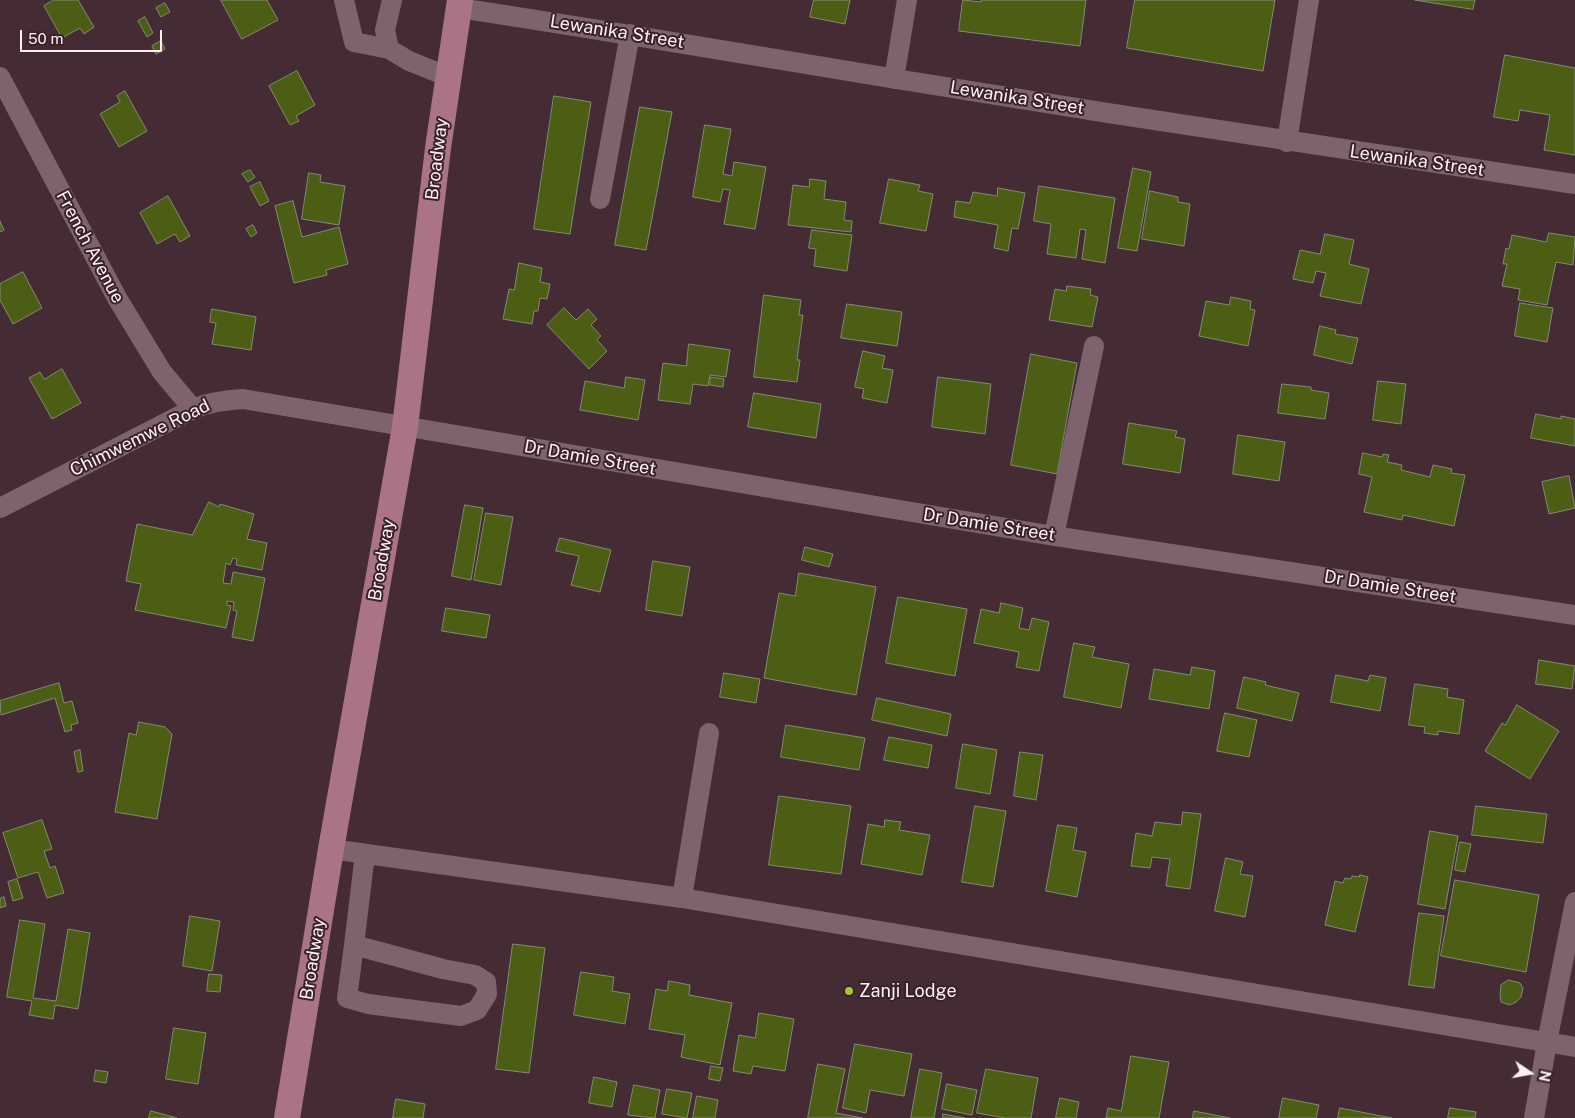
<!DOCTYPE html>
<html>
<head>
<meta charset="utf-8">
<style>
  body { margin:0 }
  #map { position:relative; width:1575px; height:1118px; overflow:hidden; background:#452c34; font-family:"Public Sans",sans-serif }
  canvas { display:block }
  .north { position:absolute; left:1505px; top:1048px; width:50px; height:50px; -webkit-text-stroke:4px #3a222a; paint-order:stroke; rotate:102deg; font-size:14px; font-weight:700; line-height:20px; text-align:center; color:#fdf0f3 }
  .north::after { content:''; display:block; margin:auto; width:18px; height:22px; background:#fdf0f3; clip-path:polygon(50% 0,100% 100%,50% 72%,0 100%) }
  .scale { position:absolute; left:20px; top:30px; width:142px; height:22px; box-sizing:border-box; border:2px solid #fdf0f3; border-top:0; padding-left:6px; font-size:15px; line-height:18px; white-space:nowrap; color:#fdf0f3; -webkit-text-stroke:4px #3a222a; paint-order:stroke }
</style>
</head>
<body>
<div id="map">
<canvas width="1575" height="1118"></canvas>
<div class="north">N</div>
<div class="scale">50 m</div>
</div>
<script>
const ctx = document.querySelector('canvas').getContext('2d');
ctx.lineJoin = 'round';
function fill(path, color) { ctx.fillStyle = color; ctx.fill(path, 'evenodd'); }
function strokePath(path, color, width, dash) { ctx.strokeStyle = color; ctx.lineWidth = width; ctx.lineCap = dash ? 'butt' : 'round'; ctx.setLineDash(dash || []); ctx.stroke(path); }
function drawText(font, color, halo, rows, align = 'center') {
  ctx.font = font + ' "Public Sans",sans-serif'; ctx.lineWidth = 4; ctx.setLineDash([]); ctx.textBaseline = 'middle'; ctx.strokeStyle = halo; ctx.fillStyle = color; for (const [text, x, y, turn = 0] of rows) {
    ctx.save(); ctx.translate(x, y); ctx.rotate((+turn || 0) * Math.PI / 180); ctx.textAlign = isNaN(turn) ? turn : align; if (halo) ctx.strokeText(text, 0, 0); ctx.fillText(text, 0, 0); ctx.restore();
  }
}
const building = new Path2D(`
  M54,0H78L94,27L84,34L80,28L62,38L44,6Z
  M221,0H267L278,20L242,39Z
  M814,0H850L845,24L810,17Z
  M963,0L981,2V0H1086L1080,46L959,31Z
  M1135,0H1275L1263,71L1127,48Z
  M1415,0H1475L1473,9Z
  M165,3L170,12L161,17L156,8Z
  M145,17L153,33L147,37L138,21Z
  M161,41L165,49L156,54L152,46Z
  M1505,55L1575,68V155L1544,150L1550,115L1520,110L1518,121L1494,117Z
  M297,71L315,105L296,116L299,121L290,125L269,86Z
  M125,91L147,131L119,147L100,114L120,102L117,96Z
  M554,96L591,102L570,234L534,229Z
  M640,107L672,112L646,250L615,245Z
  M705,125L731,129L723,174L732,176L734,162L766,167L755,229L724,224L730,190L723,189L720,202L693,197Z
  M1133,168L1151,172L1137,251L1118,248Z
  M250,170L255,177L248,182L242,174Z
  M309,173L321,175L320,182L345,186L339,225L302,219Z
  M810,179L826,181L824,199L846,202L844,220L852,221L851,232L788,225L793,185L809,187Z
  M889,179L920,185L918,191L933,194L926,231L880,223Z
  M260,182L269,201L260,206L250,187Z
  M1039,186L1115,198L1105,263L1082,259L1086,230L1080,229L1076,258L1047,254L1051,224L1034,221Z
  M998,188L1025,193L1018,229L1012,228L1008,251L994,248L998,225L954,217L956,201L970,203L973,192L997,196Z
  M1150,191L1178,197V202L1190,204L1184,246L1142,239Z
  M168,196L190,236L180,242L175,234L157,244L140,213Z
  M293,201L302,237L339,227L348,264L326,270L327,275L294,283L275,206Z
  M0,221L4,230L0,232Z
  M253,225L257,233L251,237L246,229Z
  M812,230L852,235L847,271L814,266L816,249L809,248Z
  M1549,233L1575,237L1573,265L1556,262L1547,305L1518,300L1520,289L1502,286L1507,264H1503L1506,248L1509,249L1512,235L1546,242Z
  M1325,234L1354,240L1349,264L1369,269L1361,304L1320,296L1326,273L1316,271L1313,283L1293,279L1300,250L1320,254Z
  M519,263L542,268L540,282L550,284L547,299L540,298L538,311H534L532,324L503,319L509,289L514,290Z
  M23,272L42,308L13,324L0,300V284Z
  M1067,286L1091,289L1090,295L1098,297L1092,327L1049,320L1055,289L1066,291Z
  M764,295L801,300L799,315H803L797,360H800L797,382L754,377Z
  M1231,297L1251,301L1250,309L1255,310L1248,346L1199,336L1206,301L1229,305Z
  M1520,303L1553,308L1547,342L1515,336Z
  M847,304L902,312L897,346L841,338Z
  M564,308L576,320L588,309L597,319L591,325L601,336L597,340L607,351L589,369L547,325Z
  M212,309L256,317L251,350L212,344L216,323L210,322Z
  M1320,326L1336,330L1335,334L1358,338L1352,364L1314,355Z
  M689,344L730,350L726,377L710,375L708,386L693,384L690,404L658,400L663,363L686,366Z
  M863,351L885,356L882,368L893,370L887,403L862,398L864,389L855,387Z
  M1031,354L1077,363L1057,474L1011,465Z
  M62,369L81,403L52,419L29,378L40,372L44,379Z
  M626,377L645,380L638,420L580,410L585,381L624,388Z
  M711,377L724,379L723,387L710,385Z
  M938,377L991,384L985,434L932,427Z
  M1378,381L1406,384L1401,424L1373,420Z
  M1282,384L1311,387V390L1329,393L1325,419L1278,413Z
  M754,393L821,404L816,438L748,427Z
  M1536,414L1561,419V416L1575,419V446L1531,438Z
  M1129,423L1177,431L1175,437L1185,439L1180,473L1123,464Z
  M1238,435L1285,442L1279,481L1233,474Z
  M1363,453L1382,457L1383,454L1389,455L1387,462L1402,465L1401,470L1430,477L1433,465L1452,469L1451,473L1465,475L1454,526L1403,515L1402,520L1364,512L1372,477L1359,474Z
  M1569,476L1575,508L1549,514L1542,482Z
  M209,502L219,507L220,504L254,514L247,539L267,543L262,570L236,565L237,559L233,558L230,565L226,563L223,583L231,584L233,572L265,578L253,641L232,637L237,611L233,610L234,602L227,601V605L231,606L226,628L135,610L141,584L126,581L137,524L192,535Z
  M465,505L483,508L471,580L452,576Z
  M486,513L513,517L501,585L474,580Z
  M560,538L611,550L600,592L571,585L579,556L556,551Z
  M805,547L833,554L829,567L802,560Z
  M653,561L690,567L682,616L646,610Z
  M799,573L876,587L856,695L764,678L779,593L795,596Z
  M898,597L967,609L955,676L886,663Z
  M1001,603L1023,608L1019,628L1029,630L1032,618L1049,622L1039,671L1016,667L1019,652L974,643L981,609L999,613Z
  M446,608L490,615L486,638L442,631Z
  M1074,643L1095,647L1092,657L1129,664L1121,708L1064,697Z
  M1539,660L1575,666L1572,689L1536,684Z
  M1192,667L1215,671L1209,709L1149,699L1154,669L1190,675Z
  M724,673L760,679L756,703L720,697Z
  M1336,675L1368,681L1370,675L1386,678L1380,711L1331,702Z
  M1244,677L1266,682L1265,685L1299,693L1292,721L1237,708Z
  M59,683L64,703L72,701L78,723L71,725L72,730L65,732L55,698L1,715L0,701Z
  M1415,684L1448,689L1447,697L1464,700L1459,734L1438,731V735L1424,733L1425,727L1409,725Z
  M877,698L951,714L947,736L872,720Z
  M1517,705L1559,731L1530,779L1485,751L1502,723L1505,725Z
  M1225,713L1257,720L1249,757L1217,751Z
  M139,722L165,727L172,734L157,819L115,812L129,733L136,735Z
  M786,725L865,738L859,770L781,757Z
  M889,737L932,745L928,768L884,760Z
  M963,744L997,750L990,794L956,788Z
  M80,750L83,771L78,772L74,752Z
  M1020,752L1043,755L1036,800L1014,796Z
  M779,796L851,806L841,874L769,865Z
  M975,806L1006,811L993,887L962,882Z
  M1476,806L1547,814L1543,843L1472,835Z
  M1183,812L1201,814L1190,889L1166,886L1170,859L1152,857L1150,868L1131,866L1136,833L1152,836L1155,822L1181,825Z
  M42,820L52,849L44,851L50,868L55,866L64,893L47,898L38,872L18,878L3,833Z
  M885,820L901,822L899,830L930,835L922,875L861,864L868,824L884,827Z
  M1058,825L1077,828L1073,850L1086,852L1077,897L1046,891Z
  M1430,831L1458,836L1445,909L1418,904Z
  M1460,842L1471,844L1465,872L1455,870Z
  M1226,858L1243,862L1240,874L1253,876L1245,917L1215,911Z
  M1360,875L1368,877L1355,932L1325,925L1335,881L1343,883L1345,878L1351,879L1352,876L1359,877Z
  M17,879L23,898L13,901L8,882Z
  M1455,880L1539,895L1526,972L1441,956Z
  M4,897L6,906L0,908V899Z
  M1419,913L1444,916L1434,988L1409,985Z
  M190,916L220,921L212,971L183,966Z
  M20,920L45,924L33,998L56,1001L68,929L90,933L78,1009L55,1005L53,1019L29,1015L32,1001L7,997Z
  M513,944L545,948L529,1073L496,1069Z
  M581,972L614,977L612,991L630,994L625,1024L574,1015Z
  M209,974L222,975L220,992L207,991Z
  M1509,980L1520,983L1523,988L1521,997L1516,1002L1510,1005L1501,1002L1500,995L1501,985Z
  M669,981L690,985L689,995L732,1003L720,1065L681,1057L685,1035L649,1029L656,989L667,991Z
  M759,1013L794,1019L785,1071L753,1066L751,1074L733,1071L739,1035L755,1038Z
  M174,1028L206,1033L198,1084L166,1079Z
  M855,1044L912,1054L904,1096L870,1090L866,1113L843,1108Z
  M1131,1056L1169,1062L1159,1118H1106L1108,1108L1121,1111Z
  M818,1064L845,1069L836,1113L863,1118H808Z
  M711,1066L723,1068L720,1081L709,1079Z
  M920,1069L942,1073L934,1118H911Z
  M986,1069L1038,1078L1031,1118H1005L977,1113Z
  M96,1070L108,1072L106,1083L94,1081Z
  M594,1077L617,1082L612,1107L589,1103Z
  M947,1084L977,1090L972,1115L942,1109Z
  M634,1085L660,1090L655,1118L628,1115Z
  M667,1089L692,1093L687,1118L662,1114Z
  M697,1096L718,1100L715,1118H693Z
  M1060,1098L1079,1102L1076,1118H1056Z
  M1283,1098L1319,1105L1316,1118H1279Z
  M396,1099L425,1104L423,1118H393Z
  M1340,1108L1392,1118H1338Z
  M1450,1108L1476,1112L1475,1118H1448Z
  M151,1111L177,1118H149Z
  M1194,1111L1230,1118H1193Z
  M943,1114L965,1118H943Z`);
fill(building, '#4b5e14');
strokePath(building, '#828b72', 1);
strokePath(new Path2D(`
  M344,0L354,42L389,49
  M392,0L385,30L389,49L409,61L449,77
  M459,8C605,30 750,55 896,79C1122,116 1348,151 1575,184
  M0,77L117,298L162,372L193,409
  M894,79L907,0
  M1287,142L1309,0
  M600,199L630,34
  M0,508L193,409C210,402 225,400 243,399L1054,536L1575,615
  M1054,536L1094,346
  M331,849L682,898L1575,1047
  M682,898L709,733
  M354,945L347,998L368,1004L461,1016L477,1010L487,994L486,982L475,975L443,969L354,945L365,854
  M1534,1118L1547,1042L1575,902`), '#7f636c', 20);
strokePath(new Path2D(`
  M287,1118L331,849L405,427L438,148L460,0`), '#ab7386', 26);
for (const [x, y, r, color] of [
  [849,991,5,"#a2c929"]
]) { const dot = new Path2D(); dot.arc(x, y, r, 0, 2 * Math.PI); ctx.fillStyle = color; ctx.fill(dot); strokePath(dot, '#3a222a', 2); }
drawText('18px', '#fdf0f3', '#3a222a', [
  ["Lewanika Street",617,32,9],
  ["Lewanika Street",1017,98,9],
  ["Broadway",437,159,-83],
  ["Lewanika Street",1417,161,8],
  ["French Avenue",90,247,62],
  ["Chimwemwe Road",140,438,-26],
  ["Dr Damie Street",590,458,10],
  ["Dr Damie Street",989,525,9],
  ["Broadway",382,560,-80],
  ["Dr Damie Street",1390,587,9],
  ["Broadway",313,959,-81]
]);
drawText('18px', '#fdf0f3', '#3a222a', [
  ["Zanji Lodge",859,991]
], 'left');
</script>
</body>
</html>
